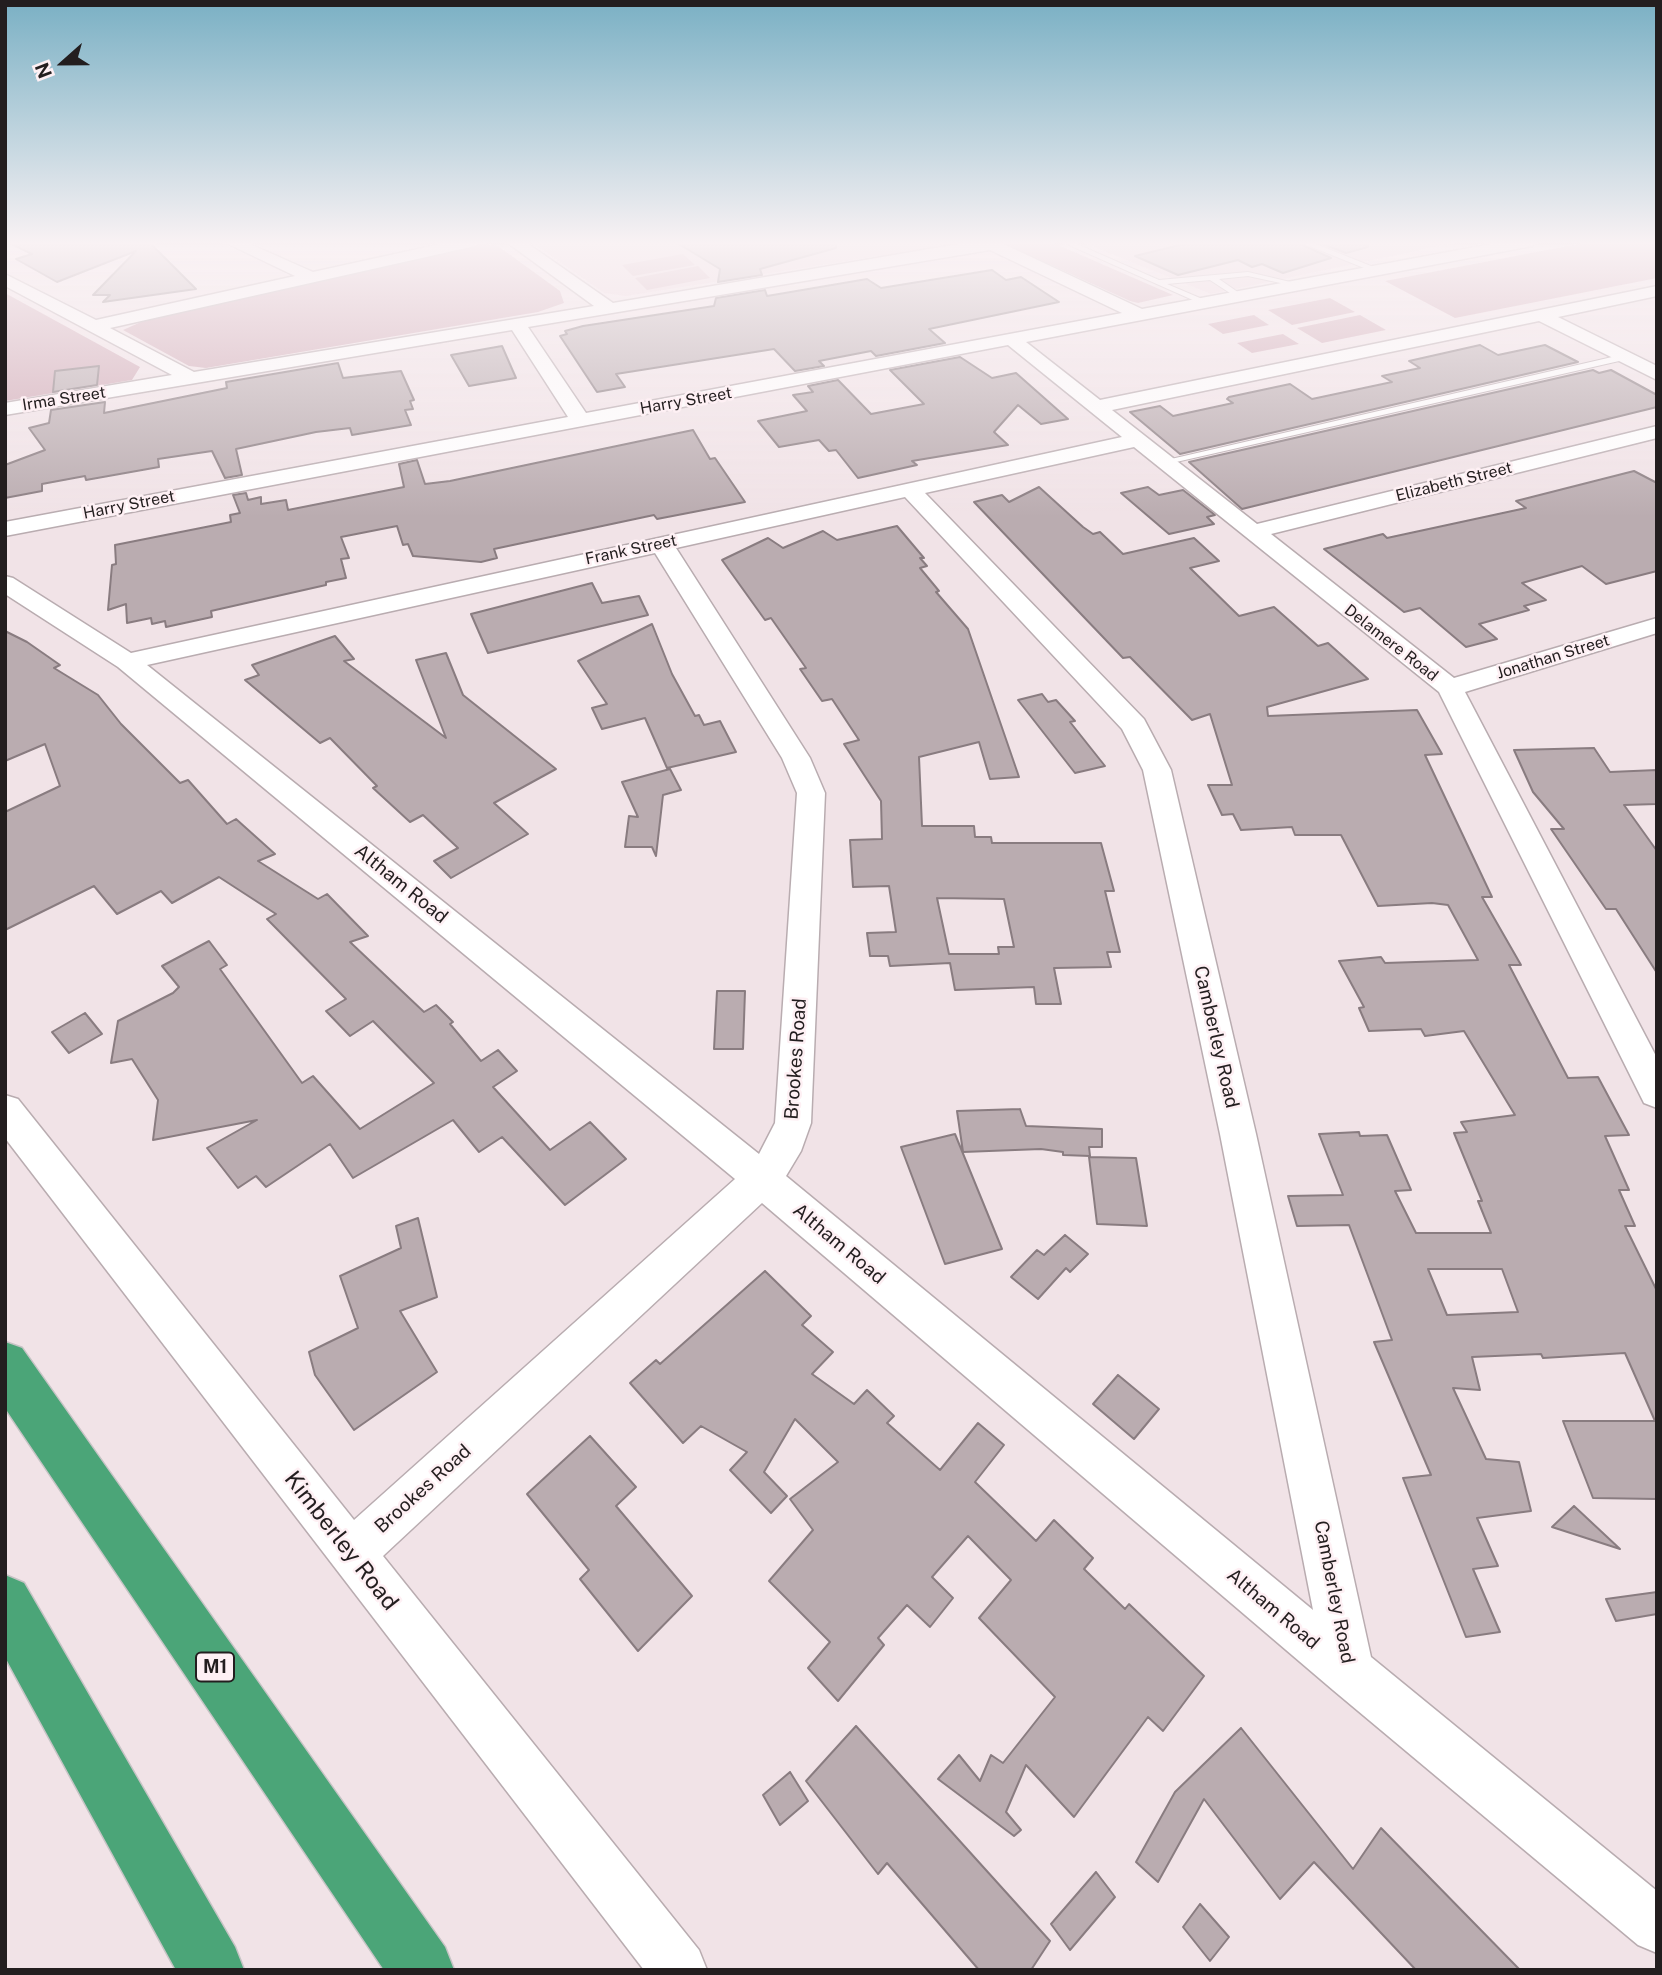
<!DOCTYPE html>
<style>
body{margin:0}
#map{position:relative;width:1662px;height:1975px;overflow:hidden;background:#f1e3e7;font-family:"Public Sans",sans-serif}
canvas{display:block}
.frame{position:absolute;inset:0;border:7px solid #231e1f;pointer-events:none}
.north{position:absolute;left:28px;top:28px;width:70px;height:70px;-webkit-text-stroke:5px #fef0f4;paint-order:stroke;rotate:249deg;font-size:19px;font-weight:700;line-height:28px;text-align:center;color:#231e1f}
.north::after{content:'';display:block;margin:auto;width:24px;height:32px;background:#231e1f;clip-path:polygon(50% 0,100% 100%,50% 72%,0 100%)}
</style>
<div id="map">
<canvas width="1662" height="1975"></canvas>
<div class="frame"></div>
<div class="north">N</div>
</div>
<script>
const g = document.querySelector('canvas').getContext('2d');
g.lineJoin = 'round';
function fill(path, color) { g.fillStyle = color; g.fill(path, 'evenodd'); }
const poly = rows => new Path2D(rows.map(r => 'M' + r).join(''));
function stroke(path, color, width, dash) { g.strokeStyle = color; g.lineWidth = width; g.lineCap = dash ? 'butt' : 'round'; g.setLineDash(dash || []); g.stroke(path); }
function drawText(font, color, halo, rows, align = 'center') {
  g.font = font + ' "Public Sans",sans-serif'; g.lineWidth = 5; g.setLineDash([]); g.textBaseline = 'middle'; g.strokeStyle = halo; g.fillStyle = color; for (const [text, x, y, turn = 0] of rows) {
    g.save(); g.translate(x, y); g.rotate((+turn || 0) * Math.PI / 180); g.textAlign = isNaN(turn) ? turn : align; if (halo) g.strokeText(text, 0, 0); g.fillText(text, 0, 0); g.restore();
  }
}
fill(poly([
 [530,241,951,241,948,245,626,296,604,293],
 [1079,241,1464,241,1211,294]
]), '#ecd5dc');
fill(poly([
 [998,241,1049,241,1173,295,1138,303,1130,301],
 [1594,241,1657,241,1657,278,1455,318,1385,281],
 [482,243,498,246,560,291,564,303,538,312,206,368,189,366,123,330,150,318],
 [683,254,695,265,633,276,622,265],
 [698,266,710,278,647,290,635,278],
 [5,293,140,367,132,380,5,401],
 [1330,298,1355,312,1292,325,1268,310],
 [1254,315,1269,325,1223,334,1208,324],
 [1360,315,1386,330,1322,343,1297,328],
 [1283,334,1299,344,1252,353,1237,343]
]), '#cfa9b5');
const building = poly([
 [5,241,158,241,152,245,196,289,103,302,110,295,93,295,136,251,57,282,16,259,32,254,5,241],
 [674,241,836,241,836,248,760,269,762,275,718,282,720,269,674,241],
 [1196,241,1294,241,1331,258,1283,273,1262,264,1252,267,1238,260,1178,275,1135,256,1196,241],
 [1315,241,1367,241,1368,247,1346,253,1315,241],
 [992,270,1006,280,1021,277,1059,302,929,329,945,343,876,356,871,351,819,361,824,366,795,371,774,349,616,374,625,387,597,392,560,336,567,334,565,331,583,326,714,306,716,298,765,290,767,296,867,279,881,288,992,270],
 [1480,345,1498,355,1545,345,1578,362,1180,454,1130,412,1160,406,1173,416,1233,403,1227,399,1229,397,1290,384,1312,399,1392,382,1382,376,1420,368,1409,361,1480,345],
 [502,346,516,378,469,386,451,355,502,346],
 [960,357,992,378,1016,373,1068,419,1041,424,1018,405,994,432,1008,445,912,461,917,465,858,478,836,450,829,451,819,440,779,447,758,421,807,411,793,395,813,392,808,386,838,380,871,414,924,404,890,370,960,357],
 [338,363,343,378,401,371,414,400,410,401,413,409,405,410,411,425,352,435,350,428,316,432,236,449,242,475,225,478,212,451,158,459,159,467,86,480,85,476,42,484,42,491,5,498,5,465,45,450,29,428,49,423,51,410,105,402,104,413,227,388,226,382,338,363],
 [99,366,97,385,53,392,55,371,99,366],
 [1593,370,1599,373,1611,370,1657,395,1657,407,1242,509,1189,462,1593,370],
 [693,430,710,459,715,458,745,502,657,519,654,515,494,549,497,558,481,562,413,556,408,544,403,545,397,526,341,537,349,558,341,559,346,578,326,582,326,585,211,611,212,617,166,627,165,621,152,624,151,618,127,623,126,604,108,610,112,565,116,564,115,545,231,522,230,515,240,513,233,495,246,493,248,500,261,497,261,504,286,500,288,510,404,487,399,464,417,460,425,484,450,481,693,430],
 [1634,471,1657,483,1657,571,1606,584,1582,566,1522,583,1546,600,1524,606,1529,610,1479,624,1497,639,1466,647,1420,608,1404,612,1324,549,1383,534,1387,538,1526,508,1516,501,1634,471],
 [1039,487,1083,527,1093,534,1100,532,1123,554,1194,538,1219,561,1190,568,1239,616,1274,607,1318,646,1328,643,1368,679,1267,707,1268,716,1417,710,1442,754,1425,755,1492,897,1482,897,1521,965,1509,965,1568,1078,1598,1077,1629,1135,1605,1136,1629,1190,1619,1190,1635,1226,1625,1226,1657,1291,1657,1499,1593,1498,1563,1421,1655,1421,1625,1353,1543,1358,1541,1354,1472,1357,1480,1390,1453,1388,1486,1459,1519,1462,1531,1511,1477,1518,1498,1566,1473,1569,1500,1632,1466,1637,1403,1478,1431,1475,1374,1342,1392,1340,1349,1225,1297,1226,1288,1196,1343,1195,1319,1134,1359,1132,1360,1136,1387,1135,1411,1190,1395,1191,1416,1233,1491,1233,1478,1201,1482,1201,1454,1133,1467,1132,1461,1122,1515,1115,1464,1031,1425,1036,1421,1029,1369,1031,1359,1008,1364,1007,1339,961,1381,957,1385,963,1478,960,1448,905,1432,903,1378,906,1341,835,1295,835,1292,827,1241,830,1233,814,1222,815,1208,785,1232,785,1210,714,1192,720,1130,657,1123,658,974,502,1002,495,1009,502,1039,487],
 [1428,1269,1502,1269,1518,1312,1447,1315,1428,1269],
 [1148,487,1159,495,1183,490,1215,515,1207,517,1214,524,1169,534,1121,493,1148,487],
 [897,526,924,558,920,558,927,566,920,568,939,591,936,592,968,629,1019,777,990,779,979,742,919,757,922,826,974,826,975,837,991,837,992,843,1101,843,1114,891,1105,891,1120,952,1107,952,1111,967,1054,968,1061,1004,1036,1004,1034,987,955,990,950,963,890,966,888,956,870,956,867,933,896,932,889,886,853,887,850,840,882,839,881,801,844,744,859,740,832,699,822,701,800,669,806,668,771,618,765,620,722,560,768,538,783,548,823,531,837,540,897,526],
 [937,898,1004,899,1014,947,998,947,999,954,949,954,937,898],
 [592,583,602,603,639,596,648,615,488,653,471,614,592,583],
 [652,624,672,674,695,716,699,715,704,725,720,721,736,752,667,768,645,718,602,729,592,708,607,704,578,661,652,624],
 [5,631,27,642,60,665,54,668,98,695,121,724,180,783,188,780,227,824,236,819,275,854,258,861,318,899,327,894,368,936,350,942,424,1012,436,1005,453,1022,450,1024,481,1061,498,1050,517,1071,493,1087,550,1150,590,1122,626,1159,565,1205,502,1137,479,1152,453,1120,353,1178,330,1144,266,1187,256,1176,238,1188,207,1148,257,1120,153,1140,158,1100,132,1059,111,1063,118,1021,173,993,179,987,162,966,209,941,227,965,220,969,302,1083,313,1076,360,1129,434,1083,373,1021,350,1036,326,1011,346,999,267,919,276,914,219,877,172,903,161,891,117,914,94,886,5,930,5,812,60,786,45,744,5,761,5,631],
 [335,636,354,659,344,661,446,738,416,660,446,653,463,695,556,769,494,803,528,834,451,878,434,861,458,848,423,815,410,822,373,788,377,786,330,738,320,743,245,680,259,675,252,665,335,636],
 [1042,694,1048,702,1056,700,1075,721,1070,722,1105,766,1075,773,1018,700,1042,694],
 [1594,748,1610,772,1657,770,1657,804,1624,805,1657,851,1657,973,1616,909,1606,909,1551,829,1564,829,1533,792,1514,750,1594,748],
 [670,769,681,790,663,795,656,856,652,847,625,847,629,816,638,817,622,782,670,769],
 [717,991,745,991,743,1049,714,1049,717,991],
 [85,1013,102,1034,69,1053,52,1032,85,1013],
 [1020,1109,1026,1126,1102,1129,1102,1147,1089,1147,1090,1156,1063,1155,1063,1152,1041,1149,963,1152,957,1111,1020,1109],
 [955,1134,1002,1249,945,1264,901,1147,955,1134],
 [1089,1157,1136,1158,1147,1226,1097,1224,1089,1157],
 [418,1218,437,1297,400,1311,437,1372,354,1430,315,1375,309,1352,358,1328,340,1276,401,1248,396,1226,418,1218],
 [1065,1235,1088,1254,1070,1272,1066,1268,1038,1299,1011,1277,1037,1250,1044,1255,1065,1235],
 [765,1271,811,1316,802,1325,833,1352,812,1374,854,1404,867,1390,894,1416,887,1423,940,1470,978,1423,1004,1445,975,1482,1036,1541,1054,1520,1093,1558,1084,1569,1125,1609,1129,1604,1204,1676,1163,1731,1148,1717,1074,1817,1026,1765,1006,1812,1021,1830,1014,1836,938,1779,959,1755,980,1781,991,1755,1003,1763,1055,1697,979,1618,1011,1580,968,1536,932,1577,953,1598,930,1627,907,1605,878,1638,884,1645,838,1701,808,1668,830,1642,769,1581,813,1530,790,1499,838,1462,795,1419,764,1472,787,1496,771,1513,730,1470,747,1452,701,1426,683,1443,630,1383,656,1360,660,1364,765,1271],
 [1118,1375,1159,1409,1134,1439,1093,1404,1118,1375],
 [590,1436,636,1487,616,1506,692,1596,638,1651,580,1579,589,1570,527,1494,590,1436],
 [1574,1506,1620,1549,1552,1527,1574,1506],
 [1657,1592,1657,1614,1616,1621,1606,1599,1657,1592],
 [856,1726,1050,1941,1031,1970,979,1970,887,1863,878,1874,806,1781,856,1726],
 [1241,1728,1353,1869,1381,1828,1520,1970,1416,1970,1314,1862,1280,1899,1204,1799,1158,1882,1136,1862,1175,1792,1241,1728],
 [790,1772,808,1801,780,1825,763,1795,790,1772],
 [1096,1872,1115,1897,1070,1950,1051,1924,1096,1872],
 [1200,1904,1229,1937,1210,1961,1183,1927,1200,1904]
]);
fill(building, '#baacb0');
stroke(building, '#897c80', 2);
const service = poly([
 [1060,241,1070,241,1159,280,1248,272,1303,285,1299,287,1248,276,1219,279,1242,295,1242,299,1239,299,1210,280,1167,284,1207,301,1207,305,1204,305,1060,241],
 [1297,241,1308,241,1381,270,1374,272,1297,241],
 [1625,354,1628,355,1628,359,1163,465,1158,462,1625,354]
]);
const minor = poly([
 [222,241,243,241,313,272,454,241,483,241,475,246,110,328,194,372,594,306,505,241,524,241,613,303,976,241,997,241,1142,309,1507,241,1540,241,1532,246,1026,342,1100,400,1657,286,1657,296,1558,317,1657,366,1657,380,1539,321,1112,410,1257,524,1657,426,1657,438,1271,534,1454,678,1657,618,1657,633,1465,692,1657,1058,1657,1108,1644,1103,1439,692,1134,447,925,493,1144,719,1171,770,1256,1134,1371,1657,1657,1891,1657,1953,1638,1945,1333,1690,762,1203,383,1556,699,1950,707,1970,644,1970,5,1138,5,1095,18,1099,354,1520,735,1179,118,667,5,594,5,576,13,578,131,653,1122,437,1008,345,5,536,5,522,568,417,512,330,5,415,5,403,172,375,5,286,5,274,96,320,295,276,222,241],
 [990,250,1122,313,586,413,528,327,990,250],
 [905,497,1122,729,1143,770,1220,1134,1313,1610,786,1176,801,1151,811,1123,825,793,810,758,676,548,905,497],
 [655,553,782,758,797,793,775,1123,759,1154,147,665,655,553]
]);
const motorway = poly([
 [5,1342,22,1348,445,1947,454,1970,384,1970,5,1408,5,1342],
 [5,1575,24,1583,235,1947,244,1970,176,1970,5,1657,5,1575]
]);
stroke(service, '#b9acb0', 2);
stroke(minor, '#b9acb0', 3);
stroke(motorway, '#c6c4c5', 3);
fill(service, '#fff');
fill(minor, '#fff');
fill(motorway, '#4ba578');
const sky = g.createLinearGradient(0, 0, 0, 517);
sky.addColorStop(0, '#7ab0c4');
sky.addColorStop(0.47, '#f9f2f4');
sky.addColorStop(1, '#f9f2f400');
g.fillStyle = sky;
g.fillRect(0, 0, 1662, 517);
drawText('16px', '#231e1f', '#fef0f4', [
 ["Irma Street",64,399,-9],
 ["Harry Street",686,401,-10],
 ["Elizabeth Street",1454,482,-14],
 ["Harry Street",129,505,-11],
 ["Frank Street",631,550,-12],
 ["Delamere Road",1391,643,38],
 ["Jonathan Street",1553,657,-17]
]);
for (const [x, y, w] of [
 [215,1667,38]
]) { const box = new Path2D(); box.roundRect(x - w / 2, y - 14.5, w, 29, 5); g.fillStyle = '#fef0f4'; g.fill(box); stroke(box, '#231e1f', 2); }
drawText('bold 18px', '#231e1f', null, [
 ["M1",215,1667]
]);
drawText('19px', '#231e1f', '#fef0f4', [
 ["Altham Road",401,884,39],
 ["Camberley Road",1216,1037,77],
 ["Brookes Road",796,1059,-86],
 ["Altham Road",839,1244,40],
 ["Brookes Road",423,1489,-42],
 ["Camberley Road",1334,1592,79],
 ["Altham Road",1273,1609,40]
]);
drawText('23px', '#231e1f', '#fef0f4', [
 ["Kimberley Road",341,1541,52]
]);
</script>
